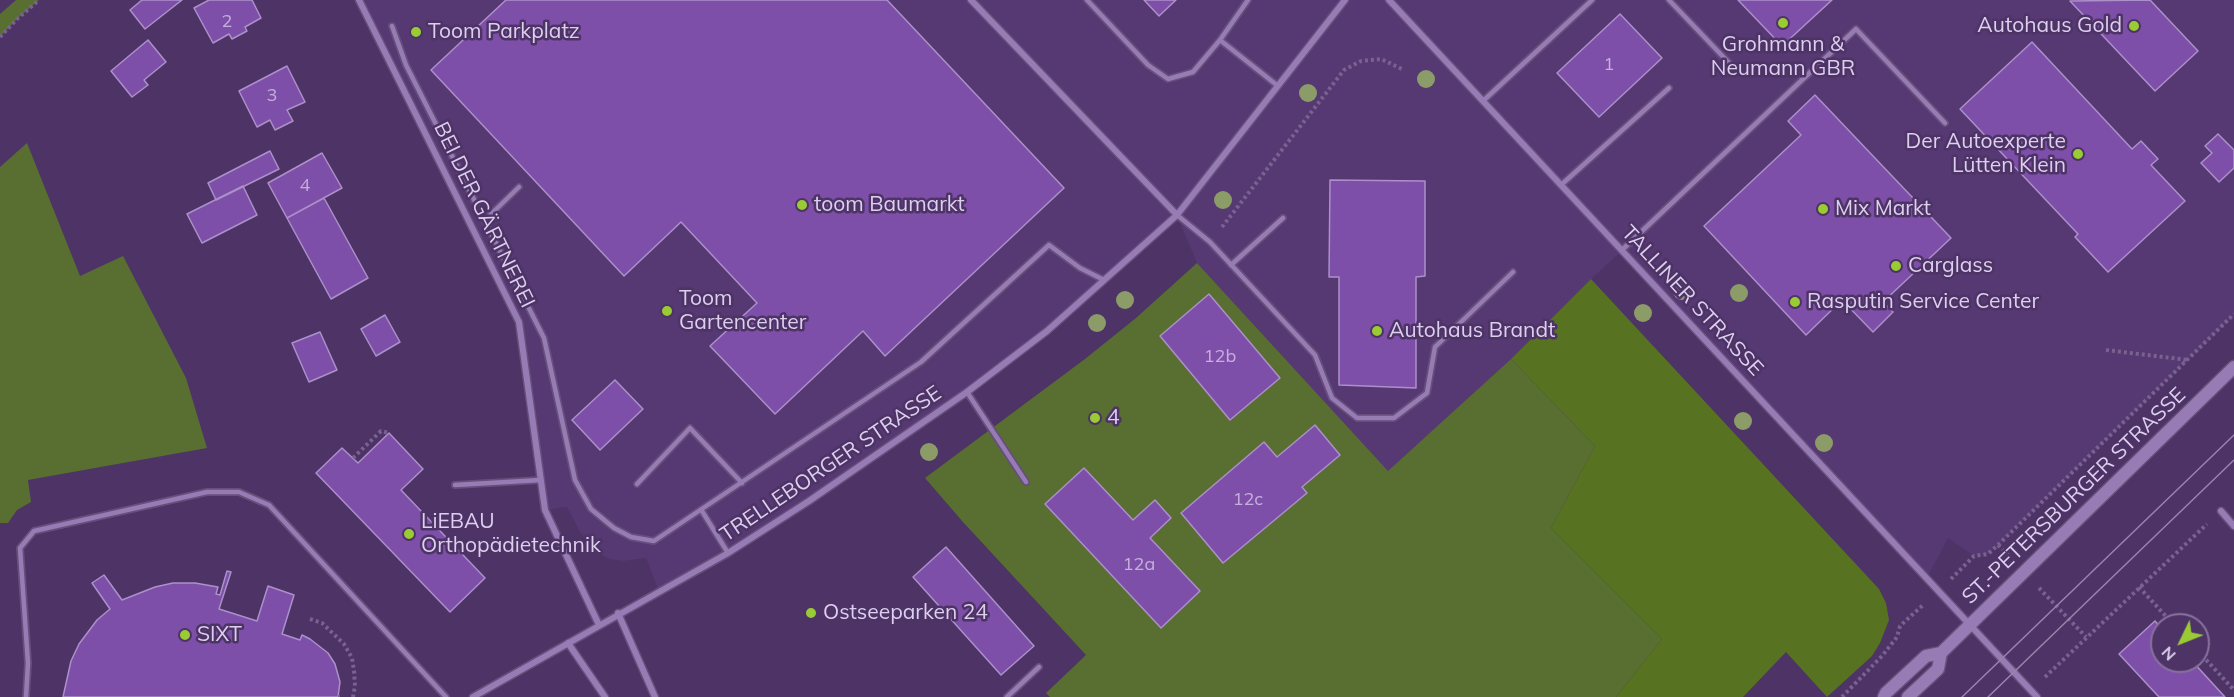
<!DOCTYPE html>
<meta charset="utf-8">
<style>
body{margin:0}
#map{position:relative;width:2234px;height:697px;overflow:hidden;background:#4d3366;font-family:Mulish,sans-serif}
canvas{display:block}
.north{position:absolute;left:2150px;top:613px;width:60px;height:60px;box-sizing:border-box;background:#4d3366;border:2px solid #87719c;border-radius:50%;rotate:227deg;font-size:16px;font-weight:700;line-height:24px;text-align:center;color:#ddcfee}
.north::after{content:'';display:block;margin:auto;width:21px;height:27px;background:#9acb34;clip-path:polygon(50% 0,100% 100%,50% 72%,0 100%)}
</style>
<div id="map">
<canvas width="2234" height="697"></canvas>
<div class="north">N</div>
</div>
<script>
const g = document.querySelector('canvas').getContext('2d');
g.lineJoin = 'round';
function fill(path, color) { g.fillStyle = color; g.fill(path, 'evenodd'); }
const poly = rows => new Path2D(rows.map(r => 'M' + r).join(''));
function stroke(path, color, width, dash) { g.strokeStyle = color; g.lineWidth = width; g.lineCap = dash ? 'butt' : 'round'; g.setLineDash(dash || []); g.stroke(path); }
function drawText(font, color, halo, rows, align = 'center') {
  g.font = font + ' Mulish,sans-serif'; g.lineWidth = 5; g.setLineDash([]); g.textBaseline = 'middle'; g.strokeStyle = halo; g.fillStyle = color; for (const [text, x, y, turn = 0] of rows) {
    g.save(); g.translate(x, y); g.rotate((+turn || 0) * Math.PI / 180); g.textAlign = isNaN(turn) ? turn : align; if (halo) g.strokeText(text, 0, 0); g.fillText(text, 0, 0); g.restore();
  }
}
fill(poly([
 [359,0,2234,0,2234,316,1998,545,1988,554,1974,556,1948,538,1927,578,1622,251,1591,279,1511,359,1388,472,1197,263,1177,216,1047,331,967,392,809,501,659,592,646,558,623,561,609,559,595,551,580,532,567,507,545,510,519,322]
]), '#563872');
fill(poly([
 [16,0,39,0,17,19,0,37,0,14],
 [27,143,80,276,123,256,186,378,207,448,28,480,31,502,17,510,8,523,0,523,0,167],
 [1197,263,1388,471,1511,359,1595,446,1551,528,1662,639,1616,697,1050,697,1046,693,1086,655,963,522,925,478,1085,359,1136,318]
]), '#586f31');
fill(poly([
 [1591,279,1879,589,1886,603,1889,620,1880,643,1872,656,1827,697,1786,652,1743,697,1616,697,1662,639,1551,528,1595,446,1511,359]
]), '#577321');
const building = poly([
 [142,0,182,0,145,29,130,10,142,0],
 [209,0,252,0,261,18,245,27,247,31,232,39,229,34,213,43,194,8,209,0],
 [506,0,887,0,1064,188,885,356,863,331,775,414,710,346,757,303,681,222,624,276,431,70,506,0],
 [1144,0,1176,0,1159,16,1144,0],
 [1738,0,1832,0,1782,46,1738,0],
 [2150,0,2198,51,2155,91,2070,1,2150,0],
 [1620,14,1662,58,1599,117,1557,73,1620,14],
 [148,40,166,62,144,80,148,85,132,97,111,71,148,40],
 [2032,42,2132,149,2141,141,2158,159,2151,165,2185,201,2108,272,2075,237,2078,234,1960,109,2032,42],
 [287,66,305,102,287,110,293,121,275,130,270,120,257,127,239,91,287,66],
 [1815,95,1951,238,1883,302,1893,312,1873,332,1842,300,1806,335,1704,226,1801,135,1788,121,1815,95],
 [2218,134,2234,150,2234,168,2219,182,2201,163,2212,153,2205,146,2218,134],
 [270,151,279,169,216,200,208,183,270,151],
 [322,153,342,188,287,218,268,183,322,153],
 [1330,180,1425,181,1425,276,1416,277,1416,388,1339,385,1339,277,1329,277,1330,180],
 [243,186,257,215,202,243,187,214,243,186],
 [324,198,368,278,331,299,287,218,324,198],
 [1209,294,1280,378,1230,420,1160,336,1209,294],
 [385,315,400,342,376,356,361,329,385,315],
 [320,332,337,370,309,382,292,343,320,332],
 [615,380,643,409,600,450,572,420,615,380],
 [1315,425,1340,455,1302,487,1307,493,1223,563,1181,513,1264,442,1277,457,1315,425],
 [389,433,423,469,401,490,485,578,450,612,316,473,342,448,358,463,389,433],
 [1084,468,1133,520,1155,500,1171,518,1150,538,1200,591,1161,628,1045,504,1084,468],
 [946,547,1034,646,1001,675,913,577,946,547],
 [227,571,231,572,219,609,257,621,268,586,294,595,282,634,300,640,302,635,310,639,328,653,335,664,340,682,338,697,63,697,71,661,79,644,97,620,110,609,92,583,104,575,122,600,155,587,173,583,195,583,218,587,216,594,220,595,227,571],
 [2155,621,2162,629,2162,661,2192,661,2225,697,2159,697,2119,654,2155,621]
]);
fill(building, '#7e4fa8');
stroke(building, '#ac90ca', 1.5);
const service = poly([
 [1087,0,1148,65,1168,79,1193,72,1220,40,1248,0],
 [1669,0,1732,66],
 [392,26,406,65,544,338,575,480,591,509,614,528,631,537,654,541,921,362,1049,245,1080,268,1104,280],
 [1220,40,1278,86],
 [1483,101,1592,0],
 [1561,185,1669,88],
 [1177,215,1210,242,1315,355,1332,398,1357,418,1394,418,1427,393,1435,347,1513,272],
 [485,220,519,187],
 [1622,250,1856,29,1945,123],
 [1231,265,1283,218],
 [967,392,1026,482],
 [637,484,690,428,742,483],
 [455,485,541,480],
 [702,511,728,553],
 [26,697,28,663,20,548,34,531,207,492,239,492,269,505,446,697],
 [1007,697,1039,667]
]);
const minor = poly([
 [359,0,519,322,545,510,599,625],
 [971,0,1177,215],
 [1389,0,2037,697],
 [2221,511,2234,526],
 [618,613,655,697],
 [568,643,605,697],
 [473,697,728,553,809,501,967,392,1047,331,1177,215,1345,0]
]);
const secondary = poly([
 [1884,697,1886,693,1926,656,1941,653],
 [1908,697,1938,669,1941,653,2234,367]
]);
stroke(service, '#664f7a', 8);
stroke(minor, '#664f7a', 9);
stroke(secondary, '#664f7a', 15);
stroke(poly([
 [0,37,17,19,39,0],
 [1222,227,1344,70,1361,61,1381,59,1404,70],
 [2106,350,2188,360],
 [353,458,381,431,389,433],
 [1998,545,2009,556],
 [1951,579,1974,556,1988,554,1998,545,2234,314],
 [2139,587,2174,625],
 [2039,588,2086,637],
 [310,619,322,623,344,644,352,658,354,671,355,686,353,697],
 [2198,651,2234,690],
 [2045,677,2207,524],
 [338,697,340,697],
 [1842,697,1882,656,1897,637,1900,626,1924,604]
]), '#78628f', 4, [3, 3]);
stroke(service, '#977bb4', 4.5);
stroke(minor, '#977bb4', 6);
stroke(secondary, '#977bb4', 12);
stroke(poly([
 [1962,697,2234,435],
 [1988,697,2234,460]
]), '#9884ad', 1.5);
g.fillStyle = '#8c9c68';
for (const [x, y] of [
 [1426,79],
 [1308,93],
 [1223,200],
 [1682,291],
 [1739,293],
 [1125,300],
 [1643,313],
 [1097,323],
 [1743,421],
 [1824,443],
 [929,452]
]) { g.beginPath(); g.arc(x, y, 9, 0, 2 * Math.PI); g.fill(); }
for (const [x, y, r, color] of [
 [1783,23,6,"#9acb34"],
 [2134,26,6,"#9acb34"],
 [416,32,6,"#9acb34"],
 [2078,154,6,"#9acb34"],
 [802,205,6,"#9acb34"],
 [1823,209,6,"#9acb34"],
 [1896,266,6,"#9acb34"],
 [1795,302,6,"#9acb34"],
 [667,311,6,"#9acb34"],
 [1377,331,6,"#9acb34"],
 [1095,418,6,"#9acb34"],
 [409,534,6,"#9acb34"],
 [811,613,6,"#9acb34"],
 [185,635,6,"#9acb34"]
]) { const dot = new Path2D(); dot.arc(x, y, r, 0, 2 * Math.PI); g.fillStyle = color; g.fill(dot); stroke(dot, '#4d3366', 2); }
drawText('18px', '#c5afdc', null, [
 ["2",227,22],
 ["1",1609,65],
 ["3",272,96],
 ["4",305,186],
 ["12b",1220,357],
 ["12c",1248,500],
 ["12a",1139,565]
]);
drawText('21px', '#ddcfee', '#4d3366', [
 ["Autohaus Gold",2122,26,"right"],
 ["Toom Parkplatz",428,32],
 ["Grohmann &",1783,45,"center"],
 ["Neumann GBR",1783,69,"center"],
 ["Der Autoexperte",2066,142,"right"],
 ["Lütten Klein",2066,166,"right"],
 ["toom Baumarkt",814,205],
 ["Mix Markt",1835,209],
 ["Carglass",1908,266],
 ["Toom",679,299],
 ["Gartencenter",679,323],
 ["Rasputin Service Center",1807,302],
 ["Autohaus Brandt",1389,331],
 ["4",1107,418],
 ["LiEBAU",421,522],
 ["Orthopädietechnik",421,546],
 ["Ostseeparken 24",823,613],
 ["SIXT",197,635]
], 'left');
drawText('21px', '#ddcfee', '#4d3366', [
 ["BEI DER GÄRTNEREI",484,215,64],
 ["TALLINER STRASSE",1692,301,47],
 ["TRELLEBORGER STRASSE",831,464,-34],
 ["ST.-PETERSBURGER STRASSE",2074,496,-44]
]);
</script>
